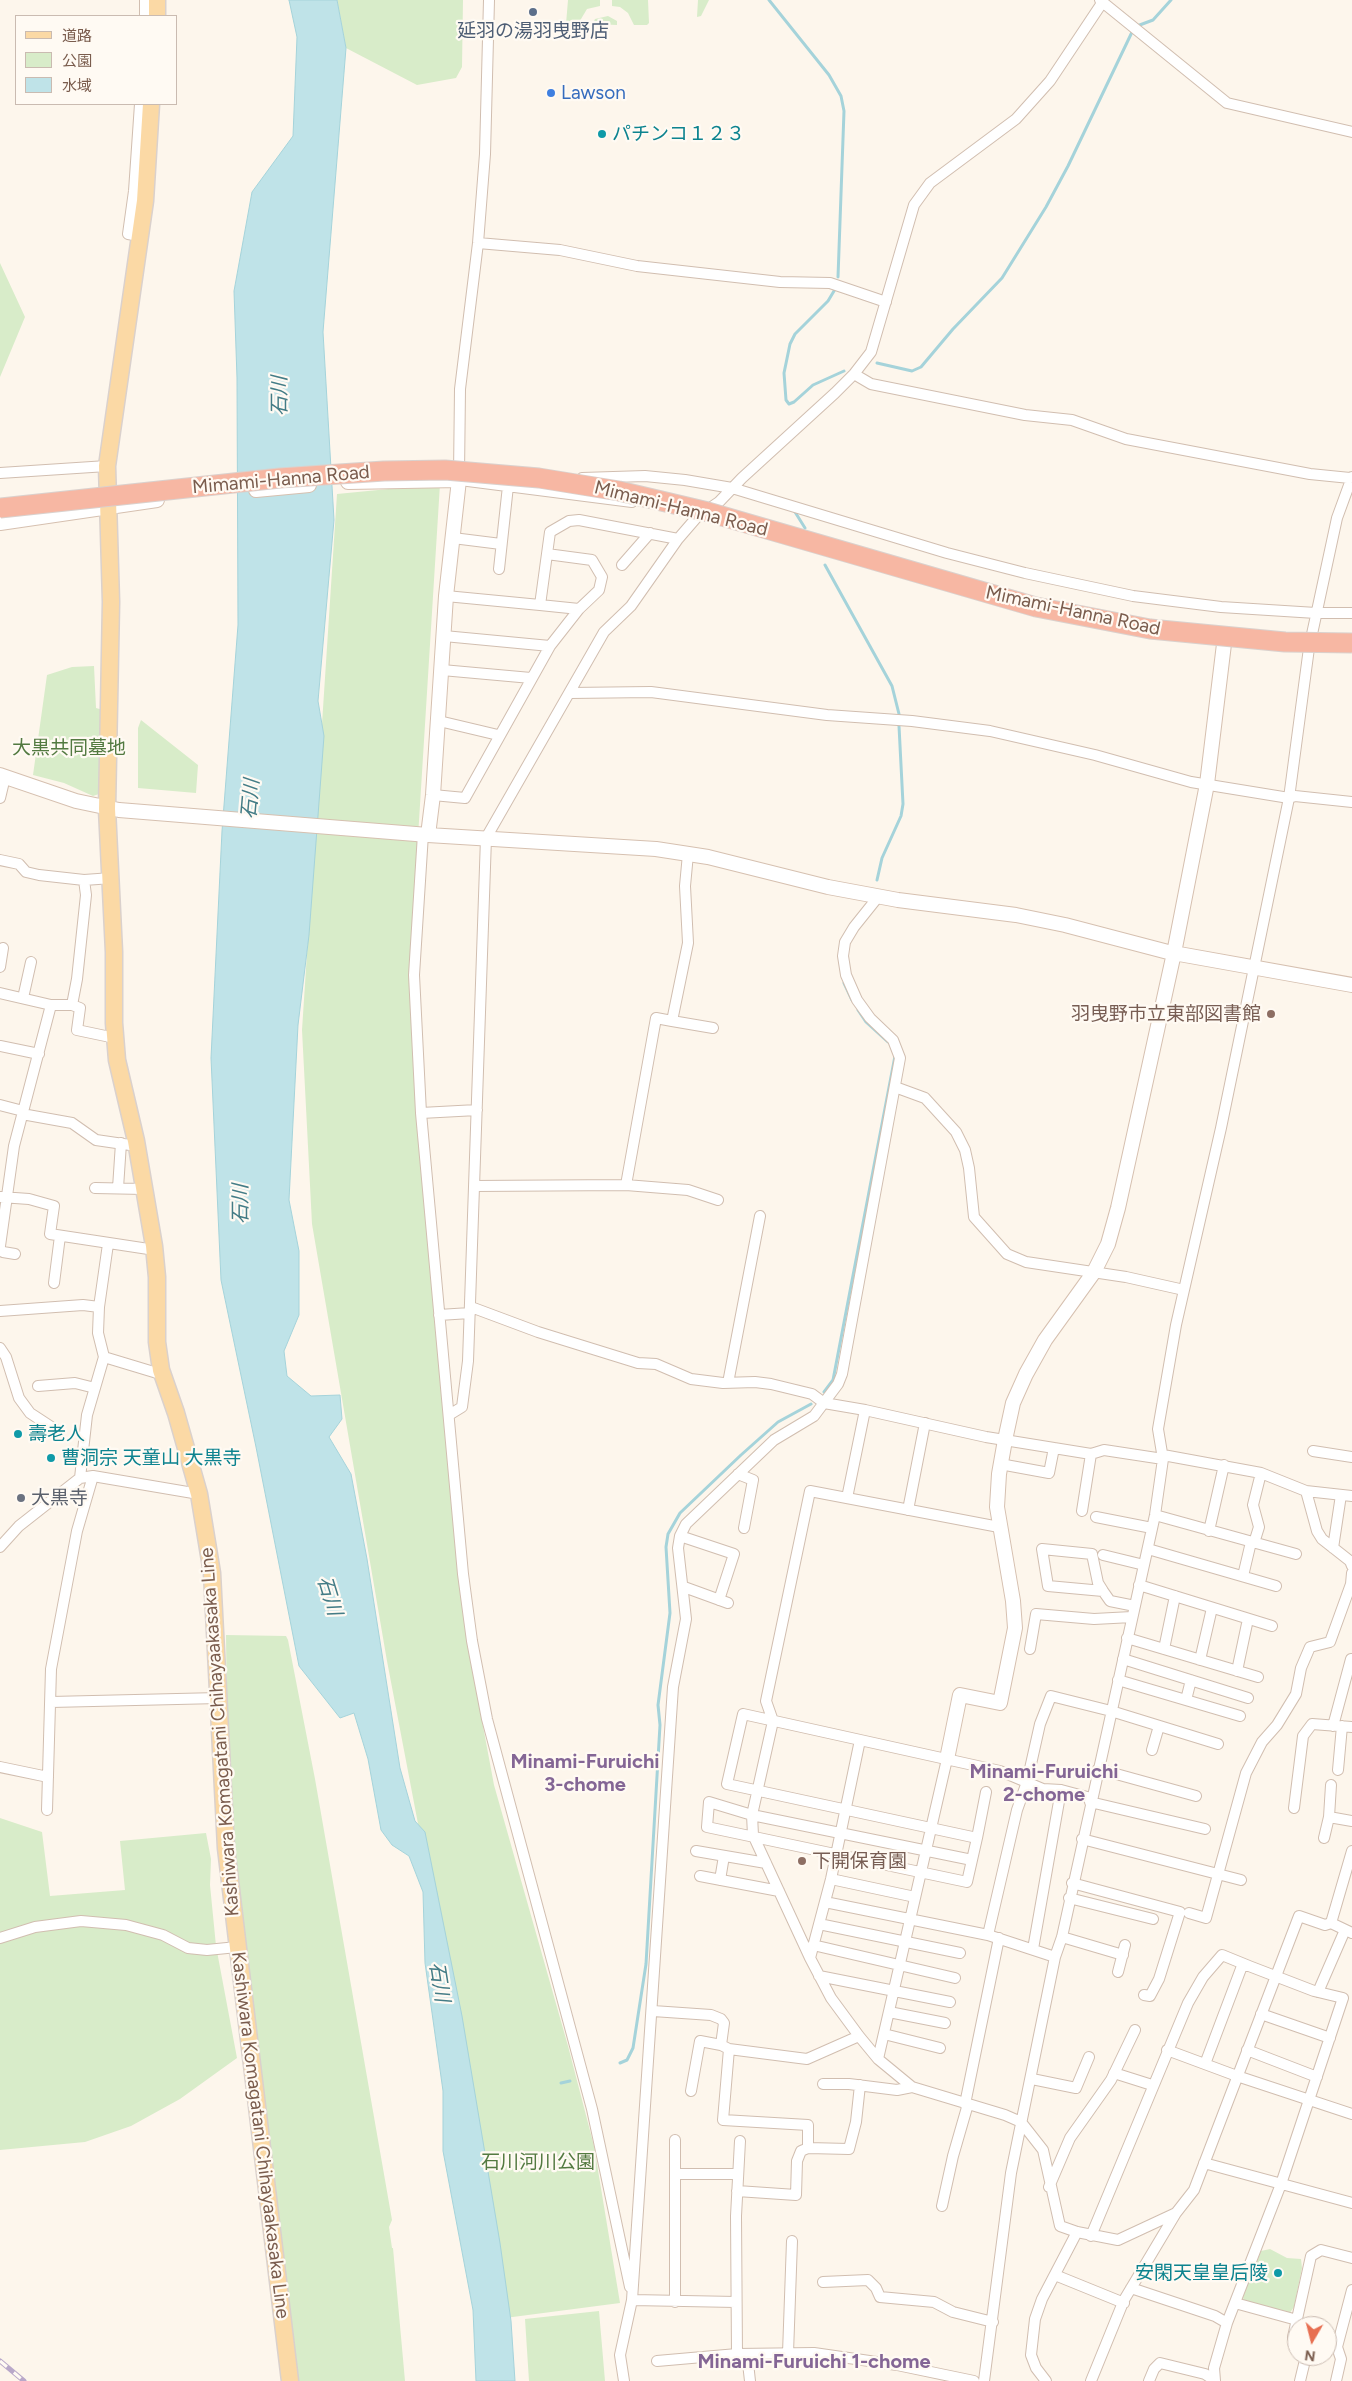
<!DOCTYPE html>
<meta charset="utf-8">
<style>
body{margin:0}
#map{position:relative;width:1352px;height:2381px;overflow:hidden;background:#fdf6ec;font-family:Figtree,"Noto Sans JP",sans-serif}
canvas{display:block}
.legend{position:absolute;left:15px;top:15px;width:162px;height:90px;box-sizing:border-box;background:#fffaf3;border:1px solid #cabbb1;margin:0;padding:6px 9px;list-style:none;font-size:15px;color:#7a5c4d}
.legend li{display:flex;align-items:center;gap:10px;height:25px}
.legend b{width:25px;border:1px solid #cabbb1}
.north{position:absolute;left:1287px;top:2316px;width:50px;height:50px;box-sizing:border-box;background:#fffaf3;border:1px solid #cabbb1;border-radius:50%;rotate:188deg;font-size:14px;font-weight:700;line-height:20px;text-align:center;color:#7a5c4d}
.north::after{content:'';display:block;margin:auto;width:18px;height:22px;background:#e76f51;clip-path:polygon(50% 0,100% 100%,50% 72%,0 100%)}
</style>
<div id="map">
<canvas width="1352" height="2381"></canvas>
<ul class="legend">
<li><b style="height:6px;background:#fbd9a5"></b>道路</li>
<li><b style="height:14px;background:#d8ecc9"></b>公園</li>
<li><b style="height:14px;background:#bfe3e8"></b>水域</li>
</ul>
<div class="north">N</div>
</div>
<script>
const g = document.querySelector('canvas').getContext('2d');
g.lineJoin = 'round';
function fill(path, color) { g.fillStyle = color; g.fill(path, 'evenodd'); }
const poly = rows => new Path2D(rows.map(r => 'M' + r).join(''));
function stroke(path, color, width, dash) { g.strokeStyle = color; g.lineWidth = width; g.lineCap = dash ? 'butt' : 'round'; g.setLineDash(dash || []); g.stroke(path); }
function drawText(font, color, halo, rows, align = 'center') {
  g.font = font + ' Figtree,"Noto Sans JP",sans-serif'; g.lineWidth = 4.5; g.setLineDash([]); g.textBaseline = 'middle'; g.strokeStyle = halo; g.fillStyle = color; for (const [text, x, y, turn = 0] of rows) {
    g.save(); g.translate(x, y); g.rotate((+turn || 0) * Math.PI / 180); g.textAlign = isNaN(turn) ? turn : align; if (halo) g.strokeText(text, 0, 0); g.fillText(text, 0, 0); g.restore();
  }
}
fill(poly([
 [337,0,463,0,462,67,456,78,417,85,346,48],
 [568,0,600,0,600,6,587,9,578,24,566,24],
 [612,0,648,0,649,23,647,25,634,25,628,13,620,7,612,6],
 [698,0,709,0,701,16,697,17],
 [608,16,617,21,617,25,593,24,595,19],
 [0,263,25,317,0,377],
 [440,484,410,965,419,1143,465,1630,494,1785,568,2046,594,2146,620,2303,505,2318,451,1997,387,1661,312,1224,302,1030,337,494],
 [94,666,96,708,103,710,99,794,93,796,64,783,33,775,47,675,72,667],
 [141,720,198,765,196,793,138,788,138,728],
 [226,1635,286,1636,288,1640,315,1779,392,2220,389,2227,392,2248,393,2248,405,2381,294,2381,228,1814],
 [0,1818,42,1832,50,1896,125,1890,120,1841,206,1833,211,1859,210,1885,216,1946,237,2058,180,2099,131,2126,85,2142,0,2150],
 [1270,2249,1287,2258,1301,2259,1302,2268,1294,2307,1289,2314,1244,2303,1243,2297,1261,2251],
 [599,2311,605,2381,529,2381,525,2319]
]), '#d8ecc9');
const water = poly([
 [289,0,337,0,346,48,323,332,334,520,318,701,324,736,309,935,298,1025,289,1200,299,1251,299,1315,284,1351,287,1376,311,1396,340,1395,342,1419,329,1437,351,1474,367,1559,400,1768,415,1821,425,1832,462,2016,500,2243,511,2321,515,2381,476,2381,473,2310,443,2151,443,2091,425,1963,423,1892,409,1856,392,1845,381,1830,368,1759,354,1713,340,1718,299,1666,256,1447,221,1280,211,1058,222,831,238,625,237,378,234,291,252,192,293,136,297,37,289,0]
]);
fill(water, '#bfe3e8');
stroke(water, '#a5d3da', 1);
stroke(poly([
 [769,0,829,75,841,96,844,111,838,277],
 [1137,26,1153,20,1171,0],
 [834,291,828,301,795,334,790,344,784,373,786,400,789,404,794,402,813,385,844,371],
 [877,363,912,371,921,367,953,329,1002,278,1046,207,1068,166,1133,30],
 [795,512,805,528],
 [825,565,892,686,899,714],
 [877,880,882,858,901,816,903,804,899,726],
 [844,983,852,1000],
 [858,1010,866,1022,888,1042],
 [824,1392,833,1380,895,1056],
 [620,2063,627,2060,633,2048,646,1964,660,1725,658,1705,670,1613,666,1547,668,1534,680,1513,741,1455,778,1422,811,1404],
 [561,2083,570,2081]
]), '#a5d3da', 3);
const street = poly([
 [1100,0,1227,103,1352,132],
 [145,16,145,0],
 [140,104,134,191,128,234,140,236],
 [478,243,560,250,637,266,780,282,830,283,886,302],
 [854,374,871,384,1025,415,1072,420,1126,439,1310,474,1350,478],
 [0,473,107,466],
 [459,474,460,389,478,243,485,154,489,0],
 [582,478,645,476,685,480,732,488,947,553,1025,573,1133,596,1221,607,1316,613,1352,613],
 [460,480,632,502],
 [453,538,501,544],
 [547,554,592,560,602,577,599,590,579,609],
 [622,565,650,533],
 [499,569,508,486],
 [446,596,540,605],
 [444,636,550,646],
 [442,670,531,678],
 [570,693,651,692,827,715,912,721,990,731,1095,755,1191,782,1289,798,1295,796,1352,802],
 [439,721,498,735],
 [433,795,465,798,550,646,579,609,540,605,550,532,569,521,579,520,678,539],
 [0,798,5,777],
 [423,834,414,975,421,1113,463,1574,472,1641,487,1719,592,2109,630,2287],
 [688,854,685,886,688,943,672,1021,713,1028],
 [0,860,19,864,26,872,39,875,84,880,112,878],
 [0,967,3,948],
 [0,993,51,1005,72,1005,77,979,86,895,84,880],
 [23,998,31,962],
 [72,1005,80,1008,77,1030,115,1038],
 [0,1046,39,1054],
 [895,1087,925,1098,956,1132,965,1150,969,1168,974,1217,1007,1254,1026,1262,1126,1277,1184,1290],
 [0,1105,23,1111],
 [421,1113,477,1110],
 [22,1114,72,1123,96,1140,137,1146],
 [626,1185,656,1018,672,1021],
 [474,1186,626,1185,688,1190,718,1200],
 [95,1188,144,1189],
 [118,1188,121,1143],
 [1,1197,29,1199,54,1206,50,1234,155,1250],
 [108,1244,99,1307,98,1333,104,1357,157,1373,161,1370],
 [0,1246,14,1146,51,1005],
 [0,1249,3,1252,15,1254],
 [54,1283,60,1236],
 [471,1307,538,1332,638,1363,656,1364,691,1379,723,1383,755,1382,771,1384,812,1394,824,1403,865,1410,986,1437,1091,1454,1104,1450,1163,1459],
 [0,1311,83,1305,99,1307],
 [439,1315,470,1313],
 [0,1348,6,1357,19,1398,30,1413,59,1432],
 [728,1383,760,1216],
 [38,1386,75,1383,95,1388],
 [449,1415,462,1407,468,1361,486,838,604,632,631,606,678,539,697,517,719,502,742,478,835,393,854,374,871,352,914,205,930,183,1016,119,1050,81,1102,3],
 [1313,1451,1352,1457],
 [1163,1455,1261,1473,1306,1491,1352,1496],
 [1000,1464,1049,1473,1054,1448],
 [738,1474,753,1480,744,1528],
 [80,1478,87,1415,104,1357],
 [1306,1491,1317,1531,1322,1539,1350,1561,1352,1566],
 [847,1498,865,1410],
 [908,1510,925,1423],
 [1082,1511,1091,1454],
 [1155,1515,1296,1554],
 [1096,1517,1152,1528],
 [999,1527,810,1491,766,1701,773,1721,752,1815,753,1835,810,1958,831,1998,859,2036,878,2059,912,2087,1005,2115,1021,2122,1043,2150,1060,2226,1077,2232,1118,2240,1176,2213],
 [1209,1531,1224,1465],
 [680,1536,734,1554,719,1600],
 [1254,1543,1259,1527,1253,1505,1261,1473],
 [0,1547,19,1526,80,1478,93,1476,199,1494],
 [1333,1548,1341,1495],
 [1148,1549,1276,1586],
 [1103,1555,1144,1565],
 [1243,1576,1251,1542],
 [1139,1585,1272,1626],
 [684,1587,728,1603],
 [1103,1591,1048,1586,1042,1549,1092,1554,1098,1583,1103,1591,1110,1601,1135,1606],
 [1127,1638,1258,1677],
 [1030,1649,1036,1614,1094,1619,1132,1617],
 [1164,1649,1175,1596],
 [1123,1659,1248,1698],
 [1200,1660,1212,1608],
 [1237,1671,1248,1619],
 [1118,1680,1240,1716],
 [1186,1700,1191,1680],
 [51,1702,219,1698],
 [1333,1726,1351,1659],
 [1152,1750,1159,1726],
 [0,1767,48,1777],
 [1098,1769,1196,1796],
 [1338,1770,1342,1726],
 [1090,1802,1205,1829],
 [1294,1808,1303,1736,1312,1724,1352,1727],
 [47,1810,51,1669,77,1531,93,1476],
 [1329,1817,1352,1821],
 [977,1838,727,1784,743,1714,1000,1771,1043,1789,1061,1790,1091,1798],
 [1324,1838,1329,1817,1331,1785],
 [1082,1839,1241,1880],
 [696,1851,766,1863],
 [972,1860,752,1815,709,1802,707,1827,967,1882,977,1838,986,1792],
 [700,1876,779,1891],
 [831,1879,915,1897],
 [720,1880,724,1856],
 [1072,1883,1180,1912,1159,1979,1150,1996,1144,1995],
 [1069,1898,1153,1919],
 [825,1902,988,1935,1055,1957],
 [1189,1913,1206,1918,1246,1773,1262,1742,1277,1725,1296,1694,1301,1668,1310,1647,1330,1642,1351,1584,1352,1573],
 [1331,1923,1352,1933],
 [819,1924,960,1953],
 [988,1935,1017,1810,1027,1782,1040,1724,1051,1696,1111,1711,1218,1744],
 [1062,1937,1123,1955],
 [0,1938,35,1927,81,1921,126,1925,163,1935,188,1948,207,1950,237,1947],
 [813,1945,955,1978],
 [1033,1949,1061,1790],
 [810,1958,831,1879,860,1740],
 [1118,1972,1125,1945],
 [819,1976,950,2002],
 [1318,1992,1345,1930],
 [653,2011,711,2015,721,2019,724,2023,721,2045,729,2049,807,2059,859,2036],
 [889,2012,945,2023],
 [1261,2014,1330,2038],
 [884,2034,940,2048],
 [729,2049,723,2120,808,2125,808,2148],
 [1167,2050,1237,2076,1352,2114],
 [1247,2050,1317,2077],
 [878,2059,947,1759],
 [1205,2064,1242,1966,1249,1966,1314,1991,1343,1998,1281,2184,1227,2323,1214,2368,1215,2381],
 [1114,2073,1152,2085],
 [1032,2079,1076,2088,1089,2057],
 [823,2084,849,2084,897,2090,912,2087],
 [691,2091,700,2041,721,2045],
 [965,2104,999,1938],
 [1204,2163,1352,2203],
 [675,2174,738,2174],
 [1049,2187,1070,2138,1111,2080,1135,2030],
 [737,2191,796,2195,797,2161,801,2151,808,2148,849,2149,856,2122,860,2085],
 [942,2206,953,2156,968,2104],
 [1091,2236,1188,2003,1203,1977,1222,1955,1249,1966],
 [1055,2275,1124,2303],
 [823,2282,868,2280,876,2288,880,2297,934,2302,953,2312,993,2322],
 [1131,2288,1215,2316,1227,2323],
 [632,2300,736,2302],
 [675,2302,675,2140],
 [1235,2303,1297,2320],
 [1297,2339,1293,2337,1311,2256,1321,2250,1352,2258],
 [1327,2345,1337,2347,1352,2290],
 [788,2353,792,2241],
 [737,2354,736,2216,740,2141],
 [747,2354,750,2381],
 [657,2361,737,2354,814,2353,897,2365,974,2381],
 [624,2381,620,2355,632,2300,673,1687,686,1619,678,1548,680,1536,686,1524,774,1440,814,1416,838,1384,842,1374,900,1058,893,1040,870,1018,857,1000,846,975,843,956,845,942,854,927,878,897],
 [984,2381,1011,2173,1055,1957,1062,1937,1155,1515,1163,1459,1158,1429,1176,1325,1221,1128,1289,798,1309,648,1337,518,1352,477],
 [1046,2381,1036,2368,1031,2355,1035,2319,1042,2299,1077,2232],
 [1091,2381,1124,2300,1176,2213,1194,2190,1299,1916,1325,1925,1331,1923,1352,1851],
 [1149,2381,1154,2369,1160,2363,1205,2374,1214,2380],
 [1300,2381,1306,2356],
 [1336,2381,1341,2359,1337,2347]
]);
const secondary = poly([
 [348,482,459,480,446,596,433,795,428,835],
 [256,490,309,485],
 [0,523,157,500],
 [0,775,76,801,119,810,428,835,656,849,708,857,828,887,898,900,1016,915,1065,925,1168,952,1352,985],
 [947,1759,960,1695,1000,1703,1015,1628,1013,1601,997,1507,999,1474,1005,1440,1013,1403,1026,1374,1045,1340,1094,1272,1108,1244,1118,1208,1174,953,1207,784,1224,644]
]);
const primary = poly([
 [157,16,157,0],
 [151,104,145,201,107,466,111,602,107,809,114,952,114,1023,117,1060,136,1141,154,1246,157,1277,157,1342,161,1370,176,1413,199,1494,212,1573,226,1848,290,2381]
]);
stroke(street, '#d1beb0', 12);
stroke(secondary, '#d6c0b0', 16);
stroke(primary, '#dad1cd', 19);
stroke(street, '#fff', 10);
stroke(secondary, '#fff', 14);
stroke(primary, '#fbd9a5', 16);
const rail = poly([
 [0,2361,24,2381]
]);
stroke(rail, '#b9a8c9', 5);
stroke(rail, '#fffaf3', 3, [9]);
const highwayBridge = poly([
 [0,508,280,478,384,471,445,470,539,478,619,491,708,512,1036,607,1150,629,1285,642,1352,643]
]);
stroke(highwayBridge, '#dad1cd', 21, []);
stroke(highwayBridge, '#f7b7a3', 19);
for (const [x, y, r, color] of [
 [533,12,5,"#5c6f8a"],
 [551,93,5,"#3f7fe0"],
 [602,134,5,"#0f9aa8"],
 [1271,1014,5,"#8d6e63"],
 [18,1434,5,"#0f9aa8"],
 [51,1458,5,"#0f9aa8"],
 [21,1498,5,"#6b7280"],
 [802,1861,5,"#8d6e63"],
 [1278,2273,5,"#0f9aa8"]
]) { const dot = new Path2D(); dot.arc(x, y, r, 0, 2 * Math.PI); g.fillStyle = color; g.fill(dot); stroke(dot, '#fffaf3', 2); }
drawText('19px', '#4e5e75', '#fffaf3', [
 ["延羽の湯羽曳野店",533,31]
]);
drawText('19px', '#366cbe', '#fffaf3', [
 ["Lawson",561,93]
], 'left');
drawText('19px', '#0d838f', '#fffaf3', [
 ["パチンコ１２３",612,134],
 ["壽老人",28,1434],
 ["曹洞宗 天童山 大黒寺",61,1458],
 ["安閑天皇皇后陵",1268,2273,"right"]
], 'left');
drawText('19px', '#7a5c4d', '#fffaf3', [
 ["Mimami-Hanna Road",281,480,-5],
 ["Mimami-Hanna Road",681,509,14],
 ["Mimami-Hanna Road",1073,611,12],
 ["Kashiwara Komagatani Chihayaakasaka Line",220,1732,-94],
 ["Kashiwara Komagatani Chihayaakasaka Line",260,2135,83]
]);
drawText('19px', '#537a41', '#fffaf3', [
 ["大黒共同墓地",69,748],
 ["石川河川公園",538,2162]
]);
drawText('19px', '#785e54', '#fffaf3', [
 ["羽曳野市立東部図書館",1261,1014],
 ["下開保育園",812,1861,"left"]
], 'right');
drawText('19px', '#5b616d', '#fffaf3', [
 ["大黒寺",31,1498]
], 'left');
drawText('italic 20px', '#437c86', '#fffaf3', [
 ["石川",280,396,-90],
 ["石川",251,799,-85],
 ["石川",241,1204,-90],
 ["石川",329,1596,73],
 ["石川",439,1982,81]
]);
drawText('bold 20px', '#846695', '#fffaf3', [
 ["Minami-Furuichi",585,1762],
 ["3-chome",585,1785],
 ["Minami-Furuichi",1044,1772],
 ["2-chome",1044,1795],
 ["Minami-Furuichi 1-chome",814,2362]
]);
</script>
